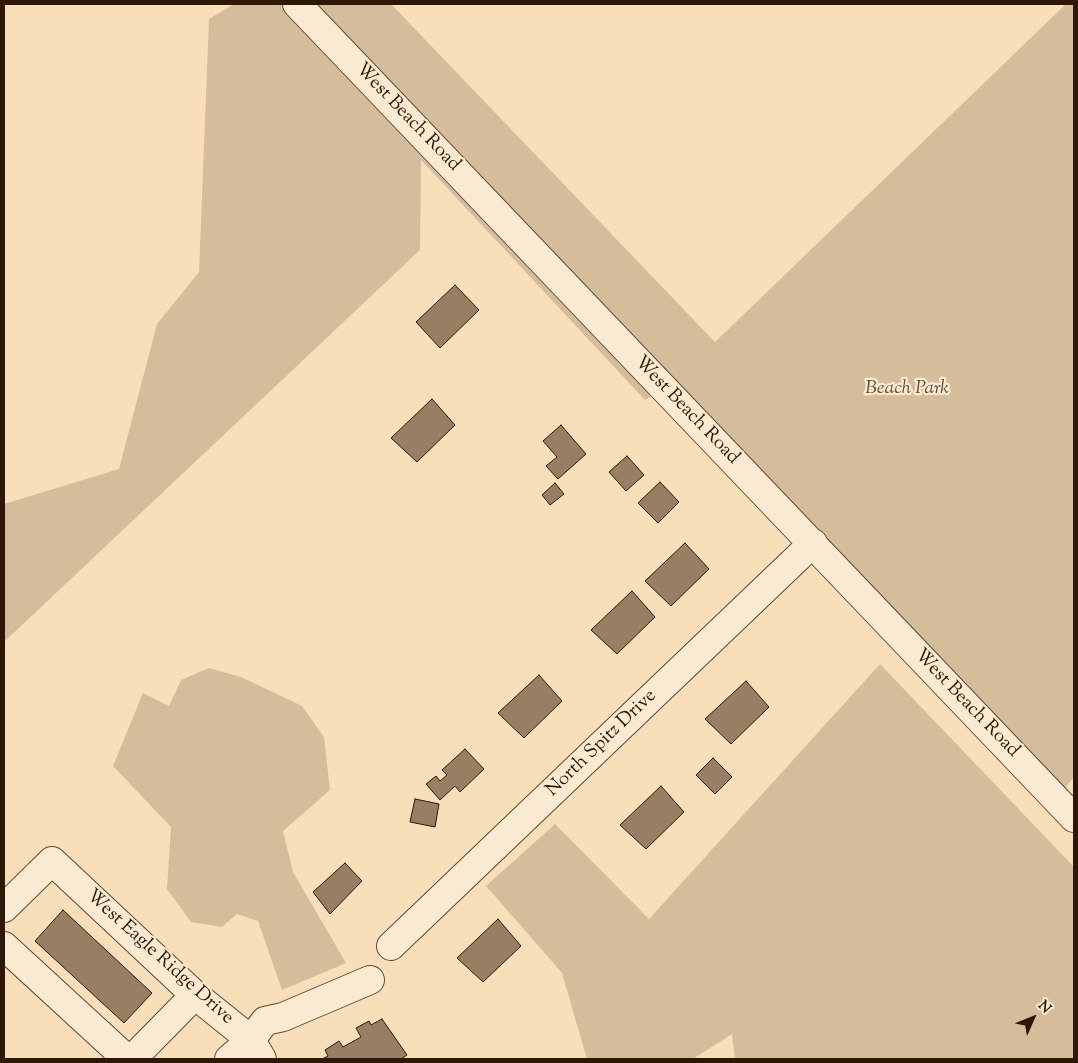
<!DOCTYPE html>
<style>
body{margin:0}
#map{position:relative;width:1078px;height:1063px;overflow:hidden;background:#f8dfba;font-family:"Sorts Mill Goudy",serif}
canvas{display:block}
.frame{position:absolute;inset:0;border:5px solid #2d1707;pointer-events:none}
.north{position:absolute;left:1008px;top:993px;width:50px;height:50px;-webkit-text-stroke:4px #faead2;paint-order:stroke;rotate:46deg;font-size:14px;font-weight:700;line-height:20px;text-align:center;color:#2d1707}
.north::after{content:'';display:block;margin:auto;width:18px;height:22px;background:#2d1707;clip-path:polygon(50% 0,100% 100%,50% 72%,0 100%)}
</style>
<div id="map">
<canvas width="1078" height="1063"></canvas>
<div class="frame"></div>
<div class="north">N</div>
</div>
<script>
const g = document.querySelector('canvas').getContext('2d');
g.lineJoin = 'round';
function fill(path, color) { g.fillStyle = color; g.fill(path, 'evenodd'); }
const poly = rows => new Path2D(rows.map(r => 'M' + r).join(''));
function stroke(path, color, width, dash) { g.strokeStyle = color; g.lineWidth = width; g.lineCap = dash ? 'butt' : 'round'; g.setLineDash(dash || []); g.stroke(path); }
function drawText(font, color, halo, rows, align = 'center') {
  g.font = font + ' "Sorts Mill Goudy",serif'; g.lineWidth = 4.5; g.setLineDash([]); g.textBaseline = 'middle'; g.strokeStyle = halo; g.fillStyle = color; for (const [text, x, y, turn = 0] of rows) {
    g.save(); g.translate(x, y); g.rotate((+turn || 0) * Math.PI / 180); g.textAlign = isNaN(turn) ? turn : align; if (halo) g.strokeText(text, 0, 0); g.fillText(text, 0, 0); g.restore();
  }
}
fill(poly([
 [234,4,391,4,715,342,1066,4,1074,4,1074,777,1061,793,671,384,645,400,421,160,420,250,4,642,4,504,119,469,157,324,199,272,209,19],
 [880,664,1074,867,1074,1059,735,1059,732,1034,693,1059,587,1059,562,973,486,886,555,824,649,919],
 [209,668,241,677,302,706,324,737,330,790,283,831,293,872,346,963,282,990,258,921,237,914,222,927,191,922,167,889,171,827,113,766,143,693,169,706,181,680]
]), '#d5bd9c');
const building = poly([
 [455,285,479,310,440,348,416,322,455,285],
 [432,399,455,425,417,462,391,438,432,399],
 [561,425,586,454,558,479,546,466,557,457,543,441,561,425],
 [627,456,644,475,626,491,609,472,627,456],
 [660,482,679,502,658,523,638,503,660,482],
 [555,483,564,494,550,505,542,495,555,483],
 [685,543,709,569,671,606,645,581,685,543],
 [632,591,655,617,617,654,591,630,632,591],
 [539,675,562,701,524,738,498,713,539,675],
 [746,681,769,707,731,744,705,719,746,681],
 [465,749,484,769,460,792,455,786,440,800,426,784,436,776,440,781,447,775,442,770,465,749],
 [713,758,732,777,715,794,696,775,713,758],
 [661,786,684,812,646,849,620,825,661,786],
 [415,799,439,804,435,827,410,822,415,799],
 [345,863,362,881,330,914,313,892,345,863],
 [63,910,152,993,124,1023,35,941,63,910],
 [498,919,521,946,483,982,457,958,498,919],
 [382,1019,407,1055,401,1059,322,1059,328,1056,325,1050,339,1041,343,1047,361,1037,356,1028,369,1021,371,1025,382,1019]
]);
fill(building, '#977f64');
stroke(building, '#2d1707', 1);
const minor = poly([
 [297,4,1074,818],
 [4,908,52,861,195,995,251,1040,262,1059],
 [4,946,127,1059],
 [391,946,813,543],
 [132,1059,195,995],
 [229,1059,251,1040,265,1021,283,1017,370,980]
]);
stroke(minor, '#604934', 30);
stroke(minor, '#faead2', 28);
drawText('19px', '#2d1707', '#faead2', [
 ["West Beach Road",407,118,46],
 ["West Beach Road",686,411,46],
 ["West Beach Road",966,704,46],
 ["North Spitz Drive",602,744,-44],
 ["West Eagle Ridge Drive",159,958,42]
]);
drawText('italic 19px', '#5f4934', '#faead2', [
 ["Beach Park",907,390]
]);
</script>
